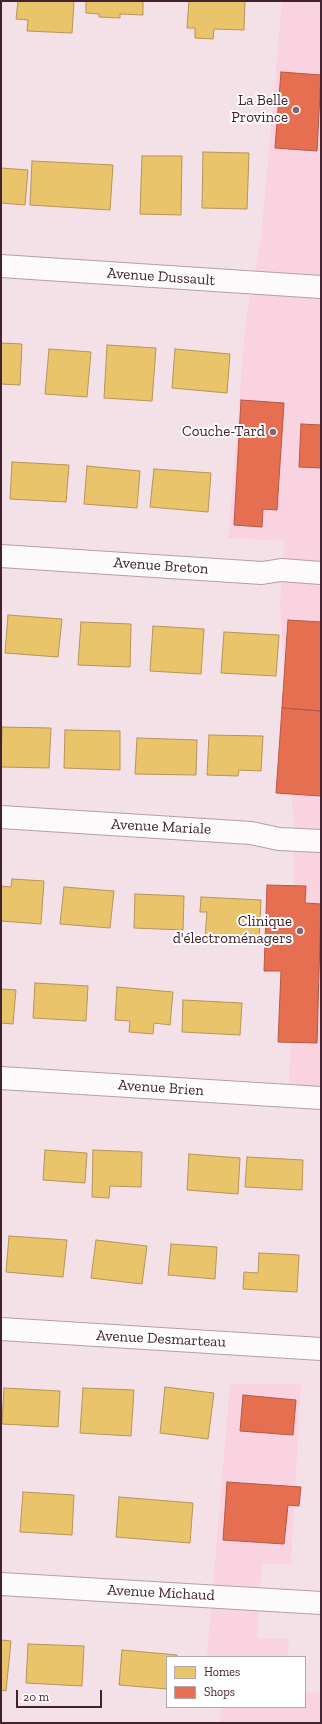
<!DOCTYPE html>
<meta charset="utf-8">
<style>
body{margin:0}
#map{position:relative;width:322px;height:1724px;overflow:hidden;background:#f4e1e7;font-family:"Zilla Slab",serif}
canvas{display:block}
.frame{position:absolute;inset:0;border:2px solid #41222e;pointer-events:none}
.legend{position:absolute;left:166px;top:1656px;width:140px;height:52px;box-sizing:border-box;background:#fff;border:1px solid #b3a7ab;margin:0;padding:5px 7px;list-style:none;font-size:12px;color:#41222e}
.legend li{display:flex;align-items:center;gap:8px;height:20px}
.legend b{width:20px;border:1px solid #b3a7ab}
.scale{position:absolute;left:16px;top:1690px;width:86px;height:18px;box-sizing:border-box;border:2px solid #41222e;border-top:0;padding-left:5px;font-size:12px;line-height:14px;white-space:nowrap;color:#41222e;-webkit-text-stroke:3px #fff;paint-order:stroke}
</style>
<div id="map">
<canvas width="322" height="1724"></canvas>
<div class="frame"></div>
<ul class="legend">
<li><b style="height:11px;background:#e9c46a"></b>Homes</li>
<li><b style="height:11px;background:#e76f51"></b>Shops</li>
</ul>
<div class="scale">20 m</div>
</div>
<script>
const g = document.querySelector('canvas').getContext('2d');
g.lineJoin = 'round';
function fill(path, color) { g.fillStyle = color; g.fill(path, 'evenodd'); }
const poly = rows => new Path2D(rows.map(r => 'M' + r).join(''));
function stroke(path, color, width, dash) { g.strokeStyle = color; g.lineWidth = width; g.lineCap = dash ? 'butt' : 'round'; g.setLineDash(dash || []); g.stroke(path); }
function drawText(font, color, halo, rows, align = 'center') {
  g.font = font + ' "Zilla Slab",serif'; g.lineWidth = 4; g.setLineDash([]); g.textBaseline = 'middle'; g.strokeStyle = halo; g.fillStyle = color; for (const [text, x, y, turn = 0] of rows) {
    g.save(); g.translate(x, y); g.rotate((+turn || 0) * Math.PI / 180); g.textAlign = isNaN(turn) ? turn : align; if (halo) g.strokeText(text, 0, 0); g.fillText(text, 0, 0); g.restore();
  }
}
fill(poly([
 [282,1,321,1,321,1092,289,1094,294,831,280,604,284,541,228,538,246,318,261,240],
 [230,1384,301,1384,291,1564,262,1564,257,1638,289,1639,288,1657,207,1657],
 [321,1691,321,1723,219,1723,222,1707,305,1707,305,1692]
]), '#fad3e0');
const homes = poly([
 [18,1,74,1,72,33,27,31,28,20,16,19,18,1],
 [86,1,143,1,143,15,120,14,120,18,99,17,99,14,86,13,86,1],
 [189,1,245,1,244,30,214,29,213,39,195,38,195,28,187,28,189,1],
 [203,152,249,153,247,209,202,208,203,152],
 [142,156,182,156,181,215,140,214,142,156],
 [32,161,113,165,110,210,30,205,32,161],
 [1,168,28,170,25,205,1,203,1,168],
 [1,343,22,344,20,385,1,384,1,343],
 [107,345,156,348,152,401,104,398,107,345],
 [49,349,91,352,87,397,45,394,49,349],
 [175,349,230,354,227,393,172,388,175,349],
 [12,462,69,465,66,502,10,499,12,462],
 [87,466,140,471,137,508,84,504,87,466],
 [154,469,211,473,208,512,150,507,154,469],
 [8,615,62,619,58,657,5,653,8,615],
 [81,622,131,624,130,667,78,665,81,622],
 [153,626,204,629,201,674,150,671,153,626],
 [224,632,279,635,276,676,221,673,224,632],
 [2,727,51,728,49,768,1,767,2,727],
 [65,730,120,731,120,770,64,768,65,730],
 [209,735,263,736,261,771,239,770,238,776,207,775,209,735],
 [137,738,197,740,196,775,135,774,137,738],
 [12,879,44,881,41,924,1,921,1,886,11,887,12,879],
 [64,887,114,891,110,928,60,924,64,887],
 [135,894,184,896,183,930,134,928,135,894],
 [201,897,261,900,259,940,205,937,207,912,200,912,201,897],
 [35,983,88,986,86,1021,33,1018,35,983],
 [117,987,173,992,170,1025,154,1023,153,1034,129,1032,130,1021,115,1020,117,987],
 [1,989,16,990,13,1024,1,1023,1,989],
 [183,1000,242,1003,240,1035,182,1032,183,1000],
 [45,1150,87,1153,85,1183,43,1180,45,1150],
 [93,1150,142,1152,141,1187,110,1186,109,1198,92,1197,93,1150],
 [189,1154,240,1158,238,1194,187,1190,189,1154],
 [247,1157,303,1160,302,1190,245,1187,247,1157],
 [9,1236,67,1240,63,1277,6,1272,9,1236],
 [96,1240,147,1246,142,1284,91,1278,96,1240],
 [171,1244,217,1247,215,1279,168,1275,171,1244],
 [259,1253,299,1255,297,1292,243,1289,244,1272,258,1273,259,1253],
 [165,1387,214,1393,208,1439,160,1433,165,1387],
 [4,1388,60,1391,58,1427,2,1424,4,1388],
 [83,1388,134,1390,131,1436,80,1433,83,1388],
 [23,1492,74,1495,72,1535,20,1532,23,1492],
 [119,1497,193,1503,190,1543,116,1537,119,1497],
 [1,1640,11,1641,6,1691,1,1690,1,1640],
 [28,1644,84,1646,82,1686,26,1683,28,1644],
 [122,1650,177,1655,177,1657,167,1657,167,1689,119,1685,122,1650]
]);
fill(homes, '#e9c46a');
stroke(homes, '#b79358', 1);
const shops = poly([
 [281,72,321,75,317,151,275,148,281,72],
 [241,400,284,403,277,510,263,509,262,527,234,525,241,400],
 [301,424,321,425,321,468,299,467,301,424],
 [288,620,321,622,321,711,282,708,288,620],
 [282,708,321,711,321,796,276,793,282,708],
 [267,885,306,886,305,903,321,904,317,1043,278,1042,281,971,264,971,267,885],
 [243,1395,296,1400,293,1435,240,1431,243,1395],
 [227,1482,301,1487,299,1506,288,1505,284,1544,223,1540,227,1482]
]);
fill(shops, '#e76f51');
stroke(shops, '#b55846', 1);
const street = poly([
 [1,266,321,287],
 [1,556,262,573,281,570,321,573],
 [1,817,251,833,279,839,321,841],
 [1,1078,321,1098],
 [1,1329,321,1349],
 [1,1584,321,1603]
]);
stroke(street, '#b59ea6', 24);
stroke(street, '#fdfafb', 22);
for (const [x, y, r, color] of [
 [296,110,4,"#80656f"],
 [273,432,4,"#80656f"],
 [300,931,4,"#80656f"]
]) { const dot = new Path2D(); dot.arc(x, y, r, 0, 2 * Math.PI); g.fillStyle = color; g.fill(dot); stroke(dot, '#fff', 1.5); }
drawText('15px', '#41222e', '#fff', [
 ["La Belle",288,101],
 ["Province",288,118],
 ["Couche-Tard",265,432],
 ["Clinique",292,922],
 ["d'électroménagers",292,939]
], 'right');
drawText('15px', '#41222e', '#fff', [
 ["Avenue Dussault",161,277,4],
 ["Avenue Breton",161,566,4],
 ["Avenue Mariale",161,827,3],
 ["Avenue Brien",161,1088,4],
 ["Avenue Desmarteau",161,1339,3],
 ["Avenue Michaud",161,1593,3]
]);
</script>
